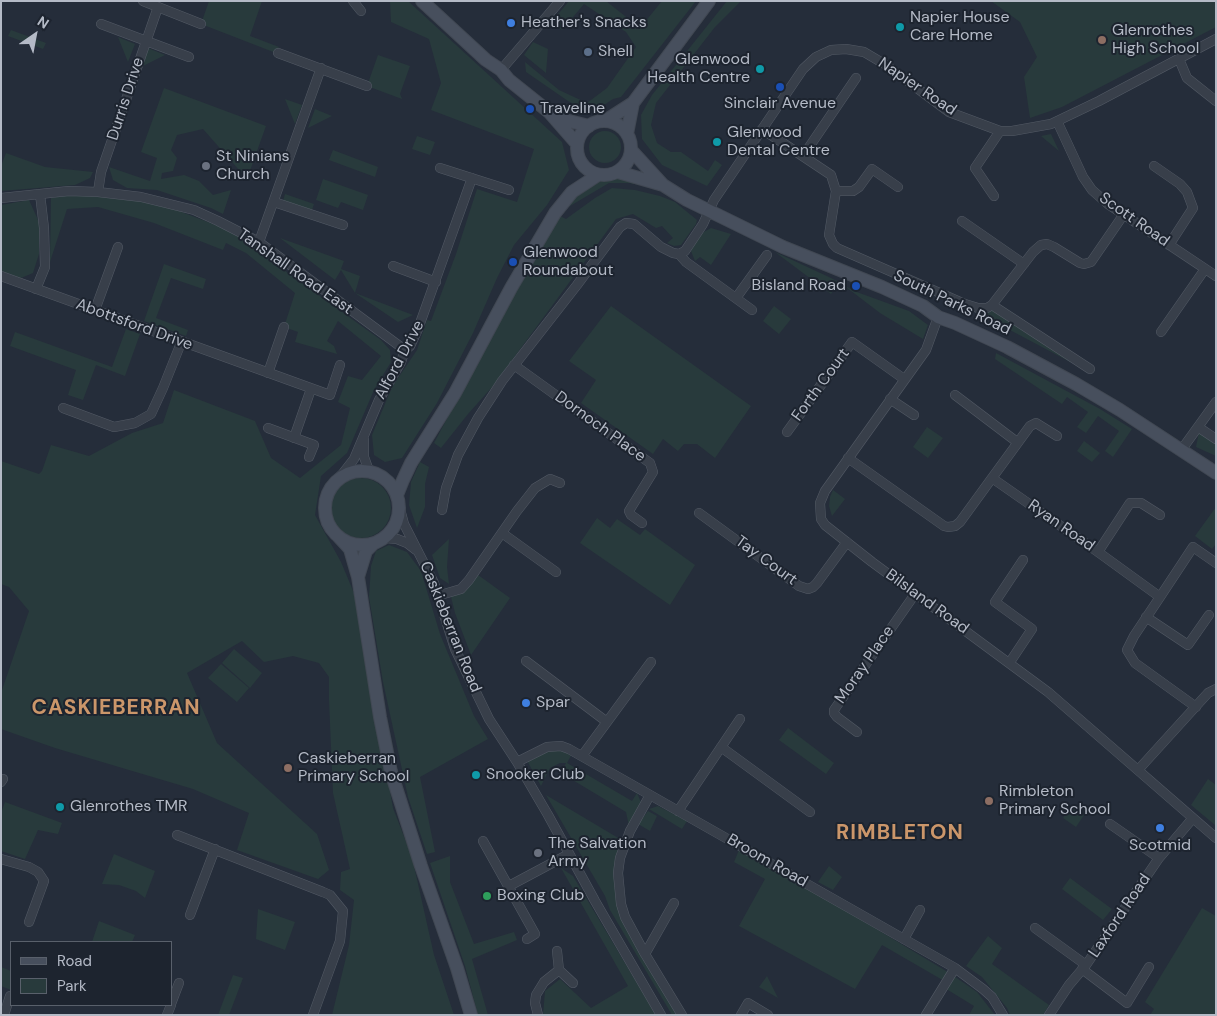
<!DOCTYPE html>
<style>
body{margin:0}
#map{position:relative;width:1217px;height:1016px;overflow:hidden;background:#252d3a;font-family:"DM Sans",sans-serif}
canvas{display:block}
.frame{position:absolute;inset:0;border:2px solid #b4bac6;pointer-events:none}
.legend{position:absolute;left:10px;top:941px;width:162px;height:65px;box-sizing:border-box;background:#1d242f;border:1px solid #59606b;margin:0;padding:6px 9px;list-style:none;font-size:15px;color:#b4bac6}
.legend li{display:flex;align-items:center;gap:10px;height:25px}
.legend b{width:25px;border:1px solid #59606b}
.north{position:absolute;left:10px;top:10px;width:50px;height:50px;-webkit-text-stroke:4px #1d242f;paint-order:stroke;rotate:33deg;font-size:14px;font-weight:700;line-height:20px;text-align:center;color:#b4bac6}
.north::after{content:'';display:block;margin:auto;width:18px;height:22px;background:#b4bac6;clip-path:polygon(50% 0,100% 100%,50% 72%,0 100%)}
</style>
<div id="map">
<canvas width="1217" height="1016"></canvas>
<div class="frame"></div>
<ul class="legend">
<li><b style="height:6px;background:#474f5d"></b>Road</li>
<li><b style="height:14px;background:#283a3c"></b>Park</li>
</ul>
<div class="north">N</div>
</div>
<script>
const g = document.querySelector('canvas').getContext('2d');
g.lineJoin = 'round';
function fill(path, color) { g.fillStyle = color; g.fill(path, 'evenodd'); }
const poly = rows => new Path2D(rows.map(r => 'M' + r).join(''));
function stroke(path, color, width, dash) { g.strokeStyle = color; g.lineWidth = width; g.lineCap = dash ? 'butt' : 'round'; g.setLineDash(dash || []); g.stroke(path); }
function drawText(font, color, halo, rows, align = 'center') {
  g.font = font + ' "DM Sans",sans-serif'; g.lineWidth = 4; g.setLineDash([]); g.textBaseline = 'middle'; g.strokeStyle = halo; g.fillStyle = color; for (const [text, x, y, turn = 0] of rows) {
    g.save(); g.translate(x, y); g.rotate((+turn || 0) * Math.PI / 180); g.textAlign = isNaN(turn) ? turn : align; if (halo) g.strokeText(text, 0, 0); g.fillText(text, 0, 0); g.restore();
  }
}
fill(poly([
 [209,1,262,1,250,36,279,47,276,53,201,24],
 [390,1,408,1,562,142,569,170,547,205,514,245,497,278,473,333,437,403,402,458,385,462,374,455,372,435,392,387,417,350,427,320,431,321,456,254,477,189,517,202,534,149,431,110,441,83,429,39,391,22],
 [569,1,606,1,640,28,662,1,696,1,621,97,613,99,601,107,585,110,568,101,526,72,525,62,559,90,587,103,607,88,636,47,626,32,584,4,562,30,555,25,555,18],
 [727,1,741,1,715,27,656,103,651,125,657,143,671,152,681,152,708,171,715,160,722,165,707,186,662,165,642,139,641,115,652,95],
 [991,1,1216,1,1216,27,1062,107,1030,118,1024,77,1037,57,1020,22],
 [11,30,46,43,43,49,8,36],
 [118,37,135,44,128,62],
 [533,42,548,49,546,73,524,55],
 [148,48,165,55,141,67],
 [378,55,410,66,400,94,402,99,367,86],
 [164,88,266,126,247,179,203,129,177,135,171,150,177,158,173,171,162,173,161,179,184,175,199,181,213,195,231,190,223,214,211,208,157,190,127,188,113,180,109,167,150,181,157,158,141,152],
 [285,99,302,105,295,124],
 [315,109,332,116,308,128],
 '589 147a16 16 0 1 1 32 0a16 16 0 1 1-32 0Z',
 [1051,134,1059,151,1041,136],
 [417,136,435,142,430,155,412,149],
 [333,150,378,167,375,177,329,160],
 [6,153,45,167,93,172,90,178,75,185,1,191,1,166],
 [622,176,661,189,629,183,609,183,565,209,582,189,606,179],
 [323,179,368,195,363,210,341,202,338,208,316,200],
 [612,188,635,190,660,196,675,202,697,220,696,224,681,245,674,246,667,243,673,238,662,226,656,228,633,214,616,219,493,386,468,414,441,448,434,443,500,319,540,252,558,215,566,219,595,198],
 [285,194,314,204,312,210,283,201],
 [68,195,118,196,166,206,226,229,260,247,274,263,381,340,390,350,391,362,374,390,347,453,321,476,315,515,341,562,354,593,393,808,415,865,414,866,434,955,454,1015,332,1015,349,945,354,900,340,890,341,872,350,869,333,793,329,700,329,677,319,663,293,656,264,662,242,641,187,673,217,743,317,834,329,870,318,879,237,850,249,813,193,789,55,748,1,729,1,693,29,611,9,587,1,584,1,461,39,474,42,471,51,445,89,456,132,433,163,423,174,390,255,421,271,458,300,478,341,445,350,408,338,402,348,376,362,380,381,356,338,321,327,341,334,346,337,354,295,342,298,332,284,327,295,293,246,253,226,243,223,250,154,223,98,207,67,209,50,262,51,198],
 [29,200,39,222,39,254,33,273,21,278,1,271,1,205],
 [711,228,731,234,711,265,700,257,695,261,691,251,700,234],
 [280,238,344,261,341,269,360,276,355,293,413,315,398,322,355,293,341,270,335,280],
 [775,252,831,278,839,282,831,294],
 [164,264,206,279,203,289,171,278,156,318,188,330,186,336,144,321],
 [842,284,854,291,909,311,928,325,923,339,880,313],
 [611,306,751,406,715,458,697,444,684,444,678,451,663,439,653,454,581,403,596,380,569,361],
 [774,306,791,319,779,334,763,321],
 [994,310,1074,364,976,312],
 [126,329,140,334,125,376,96,365,83,400,68,395,76,370,10,346,15,332,112,367],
 [996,353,1100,409,1132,429,1113,457,1105,451,1119,431,1098,416,1086,433,1077,427,1088,412,1067,397,1062,404,995,359],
 [927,427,943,438,928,458,913,447],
 [1199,432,1216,444,1216,456,1196,447],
 [1084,441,1100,453,1092,462,1077,451],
 [420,462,429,467,425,484,425,507,417,528,409,505,411,482],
 '331 508a30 30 0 1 1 60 0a30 30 0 1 1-60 0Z',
 [833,490,845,499,832,516,829,506,830,497],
 [1216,507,1216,544,1212,549,1195,536],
 [597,518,610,528,617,519,640,535,645,529,695,565,670,605,580,543],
 [449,539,447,567,449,584,440,578,432,555],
 [389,545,407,552,421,571,440,634,474,716,488,739,420,777,435,852,427,854,408,797,383,682,369,597,371,566,376,551],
 [474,572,510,598,471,655,455,613,450,593],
 [234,649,262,673,250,688,222,663],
 [221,664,249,688,237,702,208,678],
 [788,728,834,763,826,774,779,740],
 [547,747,573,752,567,763,632,801,637,793,643,807,630,831,626,812,561,773,566,763,560,763,550,768,541,786,525,757],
 [1208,779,1216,785,1215,825,1191,805],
 [546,795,625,842,620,858,621,904,682,1015,672,1015,610,910,605,896],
 [5,802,62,823,58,834,38,830,25,859,1,851,1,813],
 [658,806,687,821,682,829,649,809],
 [1071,806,1084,815,1076,827,1063,818],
 [648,811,657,816,650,831,638,824],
 [739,850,820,895,951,974,977,992,995,1015,969,1015,974,1006,943,987,946,982,882,945,855,989,739,926,765,879,734,862],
 [114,854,155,871,145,898,136,891,119,885,102,884],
 [450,856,450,882,474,944,514,932,517,940,472,959,488,1015,478,1015,465,966,430,863],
 [829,866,842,877,833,890,818,882],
 [561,868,573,876,656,1015,543,1015,545,991,560,979,591,1008,628,986],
 [1070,878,1112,909,1103,920,1062,889],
 [1202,908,1216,916,1216,1015,1150,1015,1154,1009,1145,1002],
 [258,909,295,922,285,950,256,939],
 [99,921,135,935,132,942,92,942],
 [988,936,1002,948,992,964,1049,1005,1043,1015,1010,1015,1007,1008,982,977,966,966],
 [1,967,11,971,11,990,1,986],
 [233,975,243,978,229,1015,218,1015],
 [767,976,778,998,759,987]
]), '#283a3c');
const street = poly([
 [143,1,201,24],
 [353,1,361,11],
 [101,24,189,57],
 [278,53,367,86],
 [1179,59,1187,78,1216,101],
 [501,70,560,1],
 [1057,121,1083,177,1092,190,1108,204,1216,276],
 [762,129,831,175,836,191,829,235,833,244,837,248,965,304,978,308,987,308,992,305,1033,252,1041,245,1047,244,1054,247,1080,263,1084,264,1091,262,1124,214],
 [803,156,856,78],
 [1154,166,1180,184,1187,192,1193,208,1169,245],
 [440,168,509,190],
 [836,191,853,191,859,187,872,169,898,187],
 [98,192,101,172,158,7],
 [994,196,975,168,1000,131],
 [1,198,69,191,98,192,141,197,194,210,218,221,259,242,405,350],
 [274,202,343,225],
 [962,221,1024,264],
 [259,242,321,68],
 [679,254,685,251,703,224,714,200,803,69,816,57,831,50,846,49,864,52,886,65,949,112,1000,131,1012,131,1051,124,1099,101,1216,39],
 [679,254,686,262,752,310],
 [393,266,436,282],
 [1,276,330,395,340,365],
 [36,289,45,267,44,228,40,194],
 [736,298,767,255],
 [992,305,1090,369],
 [95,310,118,247],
 [938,317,926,350,825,491,820,503,821,519,825,525,872,562,1048,692,1216,838],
 [1161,332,1205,269],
 [514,365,650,463,653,472,629,511,631,515,642,523],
 [268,373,284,327],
 [955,395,1017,442],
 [890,399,914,415],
 [63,408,114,427,135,423,151,414,163,388,181,343],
 [1198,427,1216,439],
 [268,428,314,445,309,457],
 [787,432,852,342,904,379],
 [294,438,311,389],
 [364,440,364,457,369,471],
 [1182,449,1216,402],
 [848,458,944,526,948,527,955,526,960,522,992,478,1098,552,1160,597,1134,636,1127,650,1135,663,1196,707],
 [340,477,354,459,379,400,401,362,405,350,410,346,418,329,472,178],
 [992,478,1030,426,1036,423,1057,436],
 [400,509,404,524,434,583,455,649,489,719,517,762,548,815,595,901,661,1015],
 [442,510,446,488,458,455,478,418,502,381,577,285,620,227,626,223,634,224,661,247,673,253,679,254],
 [699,513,799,586,808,589,813,587,817,583,847,542],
 [502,533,556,572],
 [385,538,397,539,407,543,416,550],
 [1098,552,1130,503,1141,503,1160,515],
 [437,596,461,589,469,580,517,511,535,488,550,479,560,483],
 [1160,597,1193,547,1216,563],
 [1146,617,1188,645,1209,615],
 [526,661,607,722],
 [1010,662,1032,629,995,602,1023,560],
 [857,732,837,717,834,713,834,710,915,594],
 [721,747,810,812],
 [582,756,651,662],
 [517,762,547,747,561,746,569,749,955,968,983,989,992,997,1003,1015],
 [1138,770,1208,693,1216,689],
 [1,782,3,779],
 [650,795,630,831,620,858,618,873,621,904,625,917,645,954,682,1015],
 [678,811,740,719],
 [1110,824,1159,858],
 [177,835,323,892,330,895,343,911,340,941,313,1015],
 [483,841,535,934,527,939],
 [1,859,29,867,38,872,44,881,29,922],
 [509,886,569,854],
 [190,915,215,849],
 [1035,928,1086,965],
 [904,939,920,910],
 [557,951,559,970,573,983],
 [645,954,674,903],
 [1082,969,1127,1003,1149,967],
 [171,1004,179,983],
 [4,1015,10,996],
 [167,1015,171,1005],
 [538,1015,535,1003,536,995,544,982,559,970],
 [741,1015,748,1003,768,1015],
 [926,1015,955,968],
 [1049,1015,1069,985,1086,965,1159,858,1193,818]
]);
const secondary = poly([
 [422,1,486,60,501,70,509,80,549,112,577,144],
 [555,116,565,120,589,126],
 '577 148a27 27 0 1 1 54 0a27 27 0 1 1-54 0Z',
 [605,121,633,103,709,1],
 [627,134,633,103],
 [631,150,663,185],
 [618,172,663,185,687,200,783,247,882,287,923,306,938,317,955,323,1007,347,1076,384,1120,410,1216,473],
 '325 508a37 37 0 1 1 74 0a37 37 0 1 1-74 0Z',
 [397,495,403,480,411,463,455,393,511,288,555,213,572,192,598,175],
 [338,536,350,549,358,577,380,717,391,772,421,866,457,968,471,1015],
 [358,577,366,551,373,544]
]);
stroke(street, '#535a65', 10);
stroke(secondary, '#414853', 14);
stroke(street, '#383f4a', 9);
stroke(secondary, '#474f5d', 12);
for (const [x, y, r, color] of [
 [511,23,5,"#3f7fe0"],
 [900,27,5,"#0f9aa8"],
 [1102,40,5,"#8d6e63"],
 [588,52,5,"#5c6f8a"],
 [760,69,5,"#0f9aa8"],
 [780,87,5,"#1a4fb4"],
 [530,109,5,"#1a4fb4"],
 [717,142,5,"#0f9aa8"],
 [206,166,5,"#6b7280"],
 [513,262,5,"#1a4fb4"],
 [856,286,5,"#1a4fb4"],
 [526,703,5,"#3f7fe0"],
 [288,768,5,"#8d6e63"],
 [476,775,5,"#0f9aa8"],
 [989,801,5,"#8d6e63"],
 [60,807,5,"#0f9aa8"],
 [1160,828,5,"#3f7fe0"],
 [538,853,5,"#6b7280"],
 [487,896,5,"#2e9e5b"]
]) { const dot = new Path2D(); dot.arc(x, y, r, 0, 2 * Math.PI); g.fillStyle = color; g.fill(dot); stroke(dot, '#1d242f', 2); }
drawText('16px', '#b4bac6', '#1d242f', [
 ["Napier House",910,18],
 ["Care Home",910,36],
 ["Heather's Snacks",521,23],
 ["Glenrothes",1112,31],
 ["High School",1112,49],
 ["Shell",598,52],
 ["Glenwood",750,60,"right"],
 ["Health Centre",750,78,"right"],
 ["Sinclair Avenue",780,104,"center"],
 ["Traveline",540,109],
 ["Glenwood",727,133],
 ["Dental Centre",727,151],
 ["St Ninians",216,157],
 ["Church",216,175],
 ["Glenwood",523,253],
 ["Roundabout",523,271],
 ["Bisland Road",846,286,"right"],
 ["Spar",536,703],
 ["Caskieberran",298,759],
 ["Primary School",298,777],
 ["Snooker Club",486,775],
 ["Rimbleton",999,792],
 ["Primary School",999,810],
 ["Glenrothes TMR",70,807],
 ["The Salvation",548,844],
 ["Army",548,862],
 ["Scotmid",1160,846,"center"],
 ["Boxing Club",497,896]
], 'left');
drawText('16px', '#b4bac6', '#1d242f', [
 ["Napier Road",917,87,34],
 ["Durris Drive",126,99,-72],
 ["Scott Road",1134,220,35],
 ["Tanshall Road East",295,272,35],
 ["South Parks Road",952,303,26],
 ["Abottsford Drive",134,325,20],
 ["Alford Drive",400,360,-62],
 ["Forth Court",821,385,-54],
 ["Dornoch Place",600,427,36],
 ["Ryan Road",1061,526,35],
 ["Tay Court",766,561,36],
 ["Bilsland Road",927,602,36],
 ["Caskieberran Road",450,627,68],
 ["Moray Place",865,665,-55],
 ["Broom Road",767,861,30],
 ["Laxford Road",1120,916,-56]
]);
g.letterSpacing = '1px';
drawText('bold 21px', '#cb966a', '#1d242f', [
 ["CASKIEBERRAN",116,708],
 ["RIMBLETON",900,833]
]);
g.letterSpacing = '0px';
</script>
